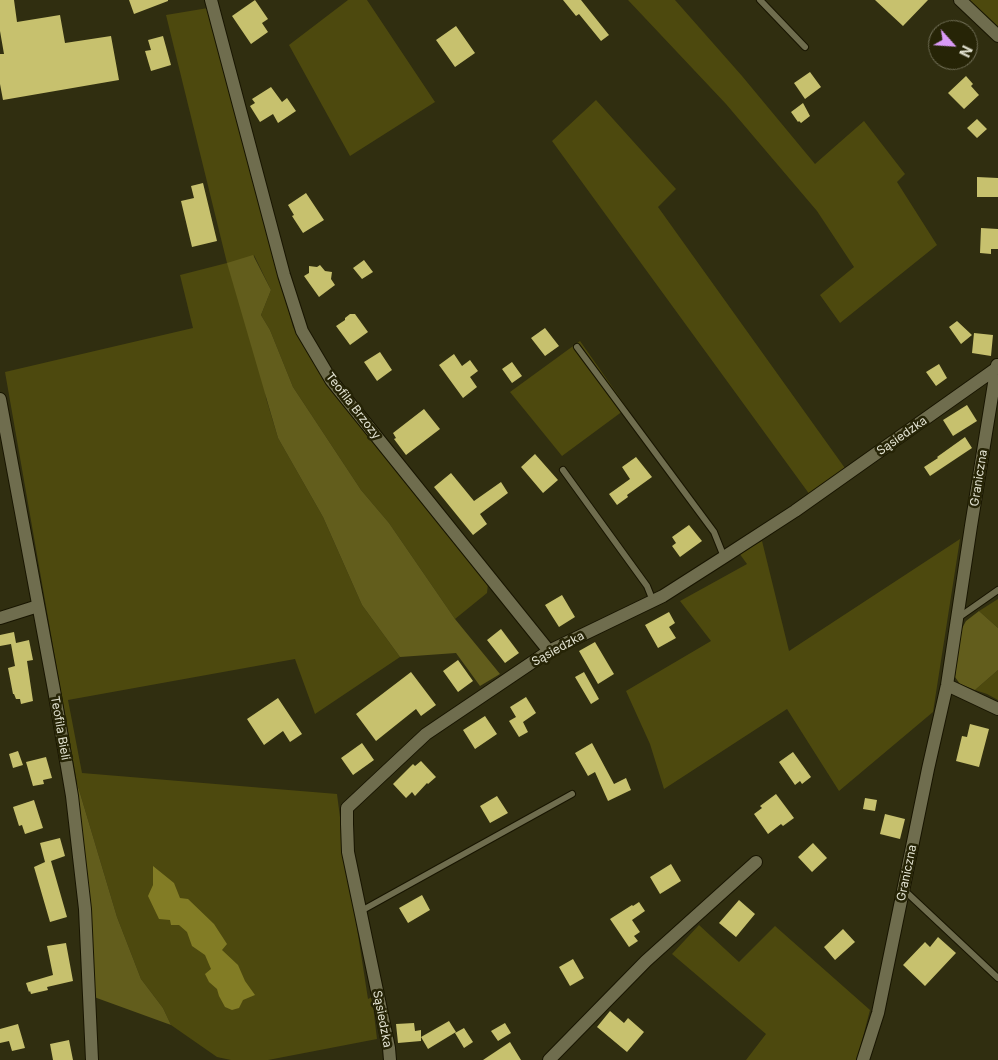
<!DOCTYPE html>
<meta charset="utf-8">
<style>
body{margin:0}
#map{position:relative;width:998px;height:1060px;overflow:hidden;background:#302e10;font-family:Inter,sans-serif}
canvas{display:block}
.north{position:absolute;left:928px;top:20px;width:50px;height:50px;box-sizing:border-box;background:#262406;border:1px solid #727058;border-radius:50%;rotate:116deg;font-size:14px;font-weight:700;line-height:20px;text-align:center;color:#e3e3d2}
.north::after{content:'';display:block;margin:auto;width:18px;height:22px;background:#da9af6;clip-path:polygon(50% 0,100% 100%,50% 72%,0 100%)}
</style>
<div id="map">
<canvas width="998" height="1060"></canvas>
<div class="north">N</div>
</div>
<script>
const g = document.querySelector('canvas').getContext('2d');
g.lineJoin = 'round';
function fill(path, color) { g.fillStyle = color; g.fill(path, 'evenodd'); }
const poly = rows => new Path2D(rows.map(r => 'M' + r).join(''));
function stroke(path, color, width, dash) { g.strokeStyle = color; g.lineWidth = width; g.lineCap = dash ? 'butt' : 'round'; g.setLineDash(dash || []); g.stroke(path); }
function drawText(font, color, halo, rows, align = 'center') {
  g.font = font + ' Inter,sans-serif'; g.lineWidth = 5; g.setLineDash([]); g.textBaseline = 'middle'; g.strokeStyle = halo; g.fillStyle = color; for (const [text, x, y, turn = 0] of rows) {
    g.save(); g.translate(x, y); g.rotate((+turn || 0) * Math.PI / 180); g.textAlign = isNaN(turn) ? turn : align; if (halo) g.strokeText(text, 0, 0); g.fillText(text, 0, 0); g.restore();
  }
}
fill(poly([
 [348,0,367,0,435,102,350,156,289,45],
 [628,0,675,0,742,76,815,164,864,121,905,174,897,182,937,245,840,323,820,295,854,267,817,211,726,104],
 [965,0,998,0,998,30],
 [208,8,293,327,328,386,488,584,487,593,455,619,389,523,361,490,293,387,270,330,261,315,271,290,254,255,266,398,278,438,323,517,362,605,400,657,315,714,295,659,68,700,82,773,337,794,341,825,368,999,372,997,377,1039,268,1060,231,1060,217,1057,171,1025,163,1008,141,979,117,917,77,783,5,372,193,328,180,275,227,263,166,15],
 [596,100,676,189,658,207,847,471,810,495,552,141],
 [580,341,627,408,562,456,510,392],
 [960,539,933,712,839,791,787,709,664,789,650,744,626,691,711,641,680,601,747,564,739,553,762,541,789,651],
 [998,599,998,628,979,611],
 [998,670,998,700,987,694,975,690],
 [699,925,739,962,775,926,870,1010,857,1060,746,1060,766,1034,672,954]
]), '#4d490e');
fill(poly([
 [253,255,271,290,261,315,270,330,293,387,361,490,389,523,455,619,500,674,480,686,456,653,400,657,362,605,323,517,278,438,227,263],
 [979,611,998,628,998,670,975,690,960,684,955,677,960,632,966,621],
 [77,783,117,917,141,979,163,1008,171,1025,94,997]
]), '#625d1c');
fill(poly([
 [153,866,174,883,180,898,188,899,214,924,227,944,222,950,238,965,245,981,255,995,243,1000,239,1008,232,1010,225,1007,219,996,217,989,209,982,205,974,211,969,205,955,192,946,187,932,179,925,171,925,170,920,159,919,148,896,153,885]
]), '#827c25');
fill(poly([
 [0,0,14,0,17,22,60,15,65,43,111,36,119,80,3,100,0,84,0,54,4,54,0,31],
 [129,0,168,0,168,1,134,14],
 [255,0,268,19,262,23,268,32,251,44,232,16],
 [563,0,581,0,609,35,601,41,579,14,576,16],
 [875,0,928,0,903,26],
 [456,26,475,53,455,67,436,40],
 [163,36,171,65,151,71,145,51,151,50,148,40],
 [810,72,821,87,805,99,794,83],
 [966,76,973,84,971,86,979,95,964,109,948,93],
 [271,87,282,102,287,98,296,111,278,123,273,114,260,122,250,106,255,103,252,99],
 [803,103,810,116,801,123,799,121,798,122,791,112],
 [977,119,987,129,977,138,967,128],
 [977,177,998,178,998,197,977,197],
 [203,183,217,241,192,247,181,201,194,198,191,186],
 [306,193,324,220,303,233,292,216,294,215,288,205],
 [981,228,998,229,998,249,991,249,991,254,980,253],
 [364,260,373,272,362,279,353,268],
 [320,265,325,271,332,272,331,279,335,285,319,297,304,276,309,273,309,266,317,267],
 [350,314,355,314,368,332,350,345,336,326,345,320,345,318],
 [957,321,972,335,961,344,949,327],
 [545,328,559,346,545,356,531,338],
 [974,333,993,335,991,356,972,353],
 [380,352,392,370,377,381,364,362],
 [454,354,462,366,470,360,478,371,470,377,477,387,463,398,439,365],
 [512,362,522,376,512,383,502,369],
 [939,364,947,378,936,386,926,372],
 [967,405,977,421,953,436,943,420],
 [424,409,440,429,406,455,394,439,396,438,393,433],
 [965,437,972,448,930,476,924,467,938,458,937,457],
 [535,454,558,480,543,493,521,467],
 [636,457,652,477,627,495,628,497,617,505,609,494,630,479,622,467],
 [451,473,474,501,501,482,508,493,480,514,487,524,473,535,434,487],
 [689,525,702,541,680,557,672,546,676,543,672,537],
 [562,595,575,617,559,627,545,605],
 [669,612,675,623,669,627,676,638,658,648,645,625],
 [501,629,519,653,505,663,487,640],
 [14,632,16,643,29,640,33,660,27,661,33,701,21,704,20,699,16,699,14,694,13,694,8,668,15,666,11,644,0,646,0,635],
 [595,642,614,674,598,684,579,651],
 [458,660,473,681,458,692,443,671],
 [411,672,436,705,421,716,416,709,376,741,356,714],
 [584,672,599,699,591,704,575,677],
 [526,697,536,713,523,722,528,732,519,737,509,721,516,717,510,707],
 [278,698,302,734,290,742,283,731,264,745,247,719],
 [485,716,497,734,475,749,463,730],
 [970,724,989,729,979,767,956,761,962,736,967,737],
 [362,743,374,760,353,775,341,758],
 [592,743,614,784,626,778,631,790,608,801,595,772,588,776,575,753],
 [18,751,23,765,13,768,9,754],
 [793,752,811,777,802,784,800,781,795,785,779,762],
 [46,757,52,778,43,780,44,784,33,786,26,762],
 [421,761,436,777,428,784,427,783,415,796,412,792,406,798,393,784,413,764,415,766],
 [776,794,794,818,783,826,781,824,768,834,754,814,762,808,760,806],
 [497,796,508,813,490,823,480,806],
 [865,798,877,800,875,811,863,809],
 [34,800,43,828,25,834,22,825,19,826,13,807],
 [885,814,905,819,900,839,880,834],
 [60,838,65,856,51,861,67,917,50,922,34,867,45,862,40,843],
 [813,843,827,858,812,872,798,857],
 [671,864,681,881,660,894,650,877],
 [422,895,430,910,408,923,399,908],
 [739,900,755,914,736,937,719,923],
 [639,902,645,911,632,920,640,932,634,936,638,941,629,947,610,919,632,905,633,906],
 [843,929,855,942,835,960,824,947],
 [938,937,956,953,925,986,903,965,925,942,930,947],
 [66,943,73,981,47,987,48,990,31,994,30,991,29,992,26,983,53,975,47,946],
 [573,959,584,978,570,986,559,967],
 [610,1011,624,1023,628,1018,644,1032,627,1052,597,1027],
 [449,1021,456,1032,428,1049,421,1037],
 [414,1023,415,1031,421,1030,421,1041,398,1043,396,1024],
 [505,1023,511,1033,498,1041,491,1031],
 [18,1024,25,1048,12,1051,9,1041,0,1043,0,1029],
 [464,1028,473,1042,464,1048,455,1033],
 [69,1040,73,1060,53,1060,50,1044],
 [510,1042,521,1060,483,1060]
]), '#c7c16e');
const service = poly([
 [760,0,805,47],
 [577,347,714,532,724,557],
 [563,470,647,586,653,601],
 [958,618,998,590],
 [904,890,998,978],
 [361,911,572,794]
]);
const minor = poly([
 [211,0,284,275,302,331,331,380,549,651],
 [960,0,998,36],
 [0,399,54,690,72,796,85,909,92,1060],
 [0,618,38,606],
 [947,685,998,709],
 [390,1060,389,1048,348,852,347,824,347,808,426,734,549,651,663,596,724,557,795,511,997,368],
 [549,1060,646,961,756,862],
 [863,1060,878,1013,928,769,947,685,971,526,997,365]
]);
stroke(service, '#181500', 8);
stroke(minor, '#181500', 14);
stroke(service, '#6f6d4e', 6);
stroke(minor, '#6f6d4e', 12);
drawText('12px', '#e3e3d2', '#262406', [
 ["Teofila Brzozy",353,406,52],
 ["Sąsiedzka",902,436,-35],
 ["Graniczna",979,478,-81],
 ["Sąsiedzka",558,649,-29],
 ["Teofila Bieli",60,728,80],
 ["Graniczna",907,873,-78],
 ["Sąsiedzka",382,1019,79]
]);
</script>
